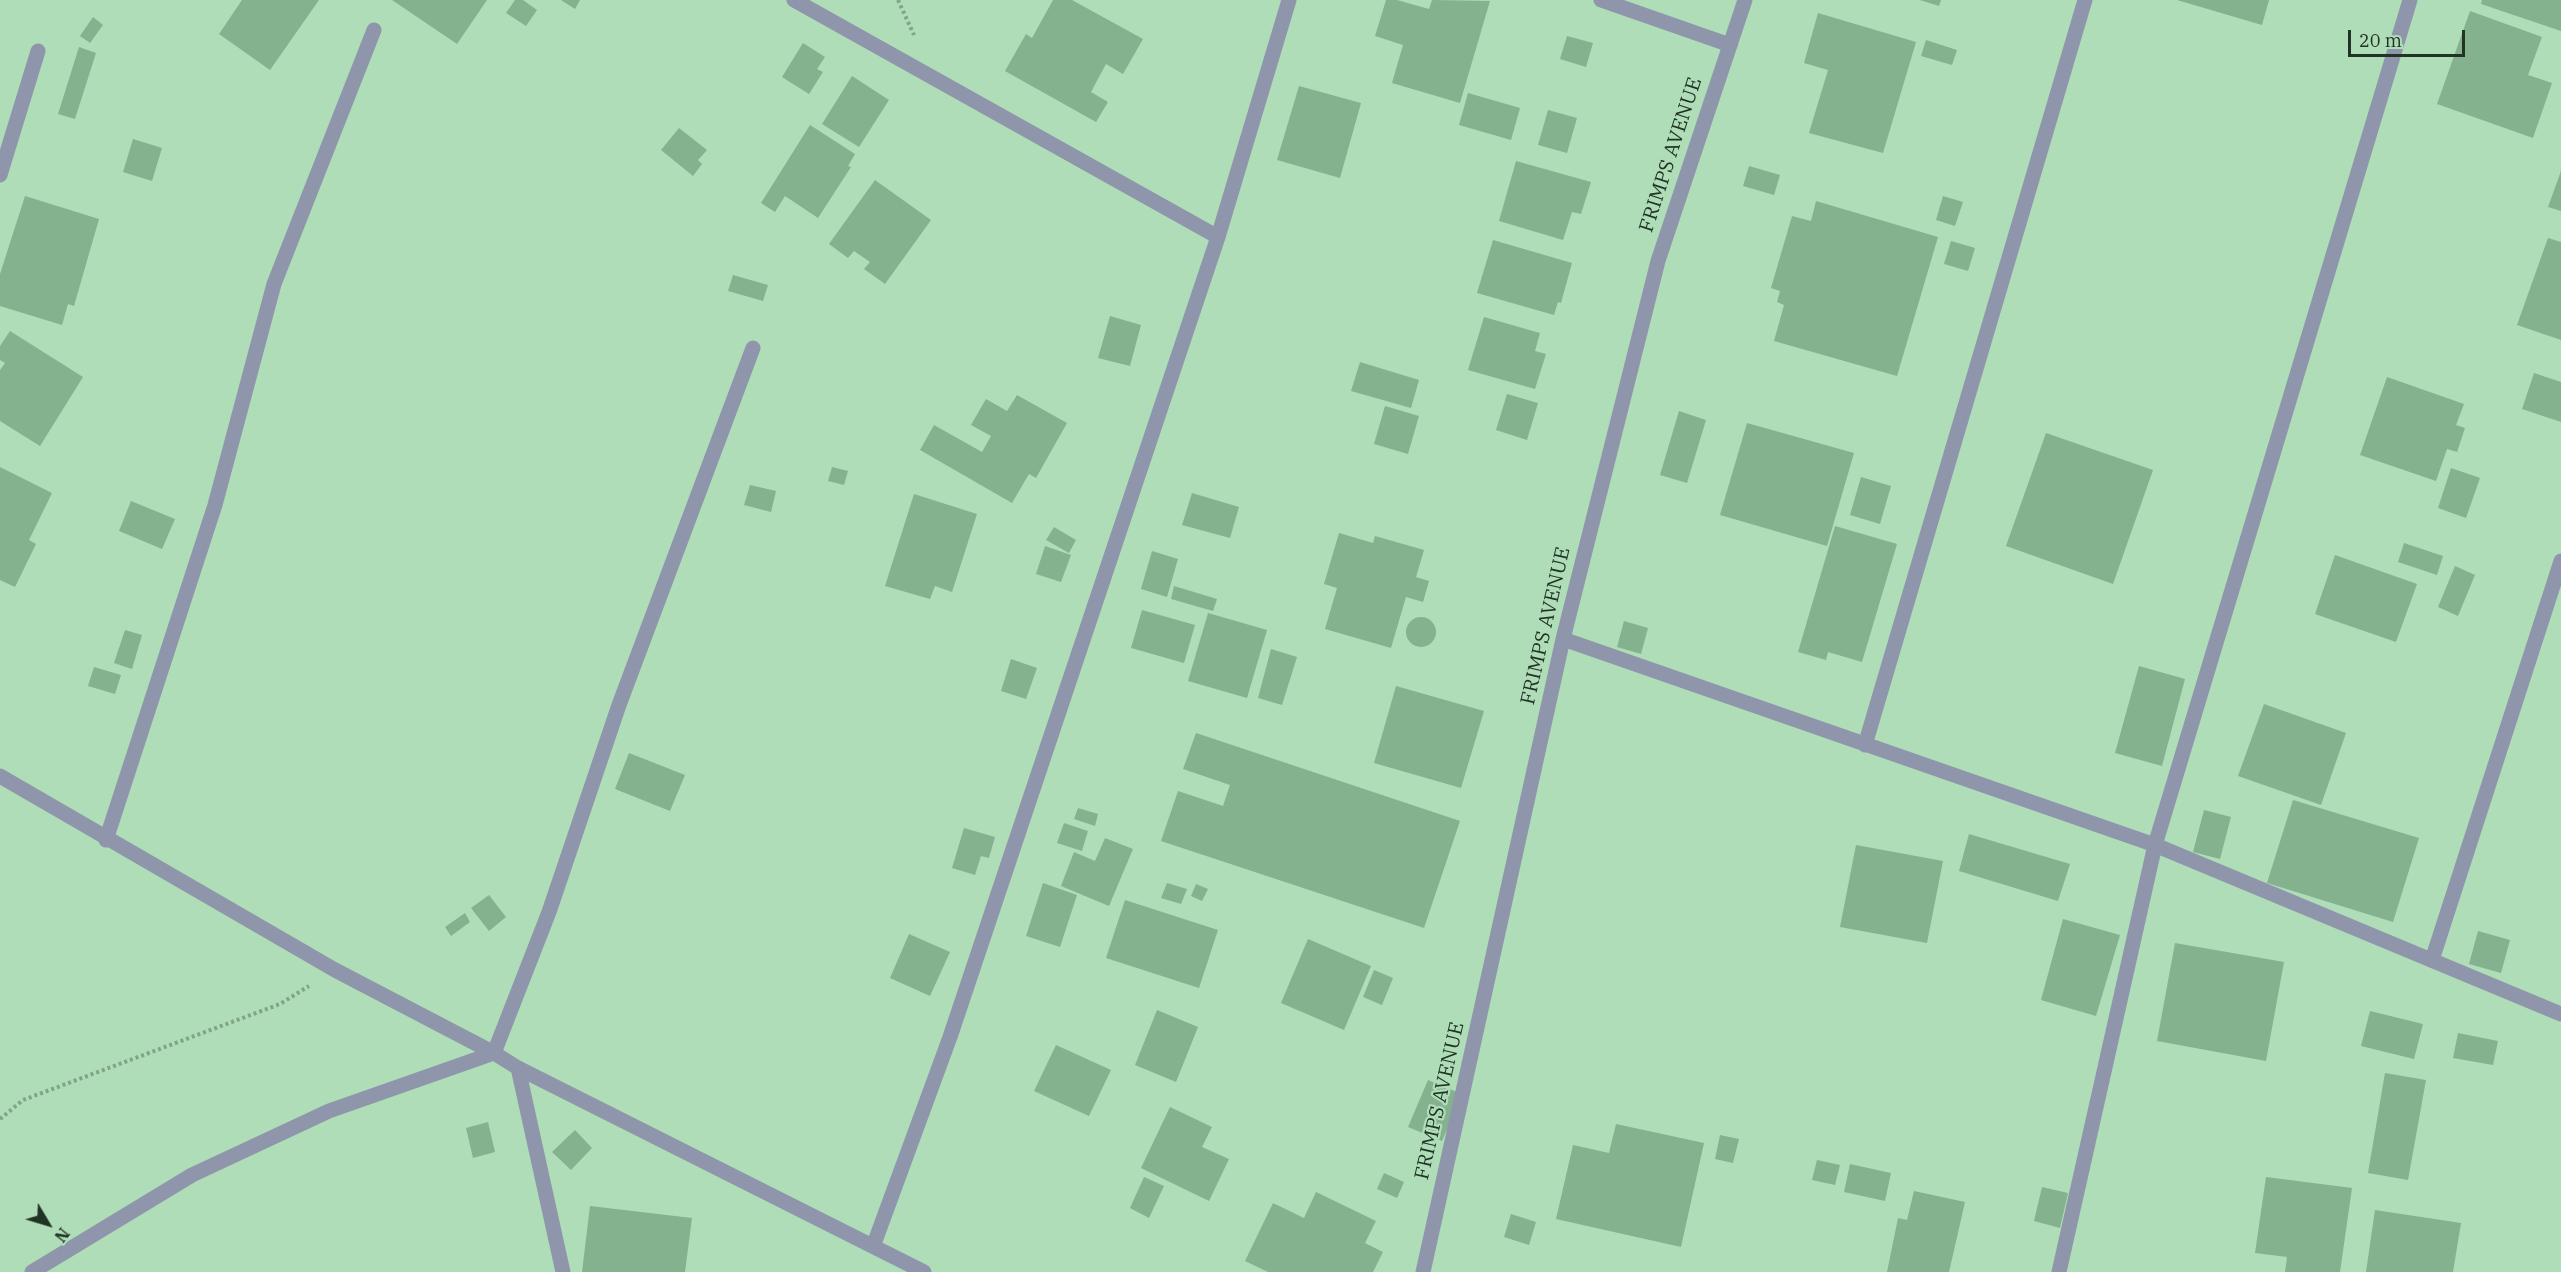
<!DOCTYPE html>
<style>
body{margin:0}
#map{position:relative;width:2561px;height:1272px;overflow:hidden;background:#afddb8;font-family:"IBM Plex Serif",serif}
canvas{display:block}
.north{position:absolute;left:18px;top:1194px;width:60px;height:60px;-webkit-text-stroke:4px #afddb8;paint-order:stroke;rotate:128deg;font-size:16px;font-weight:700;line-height:24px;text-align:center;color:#213325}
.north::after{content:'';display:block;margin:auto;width:21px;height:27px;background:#213325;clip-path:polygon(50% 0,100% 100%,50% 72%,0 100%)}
.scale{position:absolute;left:2348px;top:30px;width:117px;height:27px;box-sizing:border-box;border:3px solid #213325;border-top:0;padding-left:8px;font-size:18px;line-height:21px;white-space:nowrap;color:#213325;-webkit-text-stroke:4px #afddb8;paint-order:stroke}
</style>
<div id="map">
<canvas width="2561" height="1272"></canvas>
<div class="north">N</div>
<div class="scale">20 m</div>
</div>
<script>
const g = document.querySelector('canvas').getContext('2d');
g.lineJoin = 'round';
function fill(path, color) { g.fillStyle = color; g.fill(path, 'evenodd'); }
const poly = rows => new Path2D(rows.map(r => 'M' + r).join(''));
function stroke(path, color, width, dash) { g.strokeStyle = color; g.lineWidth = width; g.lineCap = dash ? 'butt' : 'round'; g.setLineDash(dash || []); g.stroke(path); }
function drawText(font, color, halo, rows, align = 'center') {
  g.font = font + ' "IBM Plex Serif",serif'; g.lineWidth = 4.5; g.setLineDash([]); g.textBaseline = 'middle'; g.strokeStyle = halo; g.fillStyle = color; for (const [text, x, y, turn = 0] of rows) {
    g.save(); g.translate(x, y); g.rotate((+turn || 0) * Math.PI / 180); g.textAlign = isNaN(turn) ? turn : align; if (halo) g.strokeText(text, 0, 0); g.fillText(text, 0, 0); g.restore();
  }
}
fill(poly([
 [242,0,319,0,270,70,219,34],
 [392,0,487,0,457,44],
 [515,0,523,0,537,10,526,26,506,13],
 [561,0,580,0,575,9],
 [1053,0,1072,0,1143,39,1123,74,1106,64,1091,92,1108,102,1096,122,1005,71,1026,34,1032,38],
 [1386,0,1397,0,1429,9,1432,0,1490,1,1460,103,1392,83,1403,45,1375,36],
 [1920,0,1941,0,1939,6],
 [2177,0,2269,0,2262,25],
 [2482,0,2561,0,2561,31,2481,4],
 [2470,11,2542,37,2528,75,2552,83,2533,138,2437,104],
 [1818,13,1916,42,1883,153,1809,133,1828,70,1804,63],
 [93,17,103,25,90,43,80,36],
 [1567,36,1593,43,1586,67,1560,59],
 [1926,40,1957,50,1952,65,1921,56],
 [803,43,825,57,817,69,823,72,809,94,782,77],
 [79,47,96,53,75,119,58,114],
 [852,76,889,100,859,147,822,124],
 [1299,86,1361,103,1340,178,1277,160],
 [1468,93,1520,108,1511,140,1459,125],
 [1548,110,1577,118,1567,153,1538,145],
 [810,125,855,154,848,166,851,167,818,218,785,196,775,212,761,203],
 [679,128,707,150,698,160,702,164,693,176,661,150],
 [133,139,162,148,152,181,123,172],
 [1516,161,1591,182,1581,214,1572,212,1563,240,1499,221],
 [1749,166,1780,175,1774,195,1743,186],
 [2561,171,2561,211,2548,207],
 [875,180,931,220,885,284,864,269,870,262,854,251,848,258,829,244],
 [25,196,99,219,74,306,68,304,62,325,0,306,0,274],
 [1943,196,1963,202,1955,226,1936,220],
 [1816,201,1938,237,1897,376,1774,341,1784,305,1777,302,1780,291,1771,288,1792,216,1811,221],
 [2548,238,2561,242,2561,340,2517,325],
 [1493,240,1572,263,1561,303,1558,302,1554,315,1477,293],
 [1951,241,1975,248,1968,271,1944,264],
 [733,275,768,285,763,301,728,291],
 [1110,316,1141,325,1130,366,1098,358],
 [1484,317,1540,333,1535,351,1546,354,1535,389,1468,370],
 [10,331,83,377,40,446,0,421,0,370,5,363,0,360,0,346],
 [1360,362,1419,380,1411,408,1351,391],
 [2534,373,2561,382,2561,422,2522,409],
 [2387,377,2464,404,2456,425,2465,428,2457,452,2447,449,2436,481,2360,455],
 [1507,394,1538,403,1527,440,1496,430],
 [1017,395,1067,423,1036,478,1029,474,1012,503,920,450,934,425,982,452,991,436,971,425,986,399,1007,411],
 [1385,406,1419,416,1408,454,1374,444],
 [1679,411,1706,420,1687,483,1660,475],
 [1747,423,1854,453,1827,546,1720,515],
 [2046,433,2153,470,2113,584,2006,546],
 [0,467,52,493,29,540,36,544,15,587,0,580],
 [832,467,848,471,844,485,828,481],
 [2451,468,2480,478,2466,518,2438,508],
 [1861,477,1891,486,1880,524,1850,515],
 [750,485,776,491,771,512,744,505],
 [1192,493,1239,507,1230,538,1182,525],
 [914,494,977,514,952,592,935,586,930,599,885,586],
 [131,501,175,519,162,549,119,531],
 [1835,526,1897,544,1862,662,1828,652,1826,660,1798,652],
 [1054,527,1076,540,1069,553,1046,540],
 [1339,533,1373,543,1375,536,1424,550,1416,577,1429,581,1423,602,1406,597,1391,648,1325,629,1337,588,1324,584],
 [2404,543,2443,556,2437,575,2398,562],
 [1045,546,1071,555,1061,582,1036,574],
 [1152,551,1178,559,1167,597,1141,589],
 [2335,555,2417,584,2396,642,2315,614],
 [2455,566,2475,575,2458,616,2438,607],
 [1174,586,1217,599,1213,611,1171,599],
 [1142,610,1195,625,1184,663,1131,648],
 [1208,613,1267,630,1247,698,1188,681],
 '1406 632a15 15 0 1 1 30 0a15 15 0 1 1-30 0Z',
 [1624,621,1648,628,1641,654,1617,647],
 [125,630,142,635,132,669,114,663],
 [1271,649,1297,657,1282,705,1258,698],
 [1011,659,1037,668,1026,699,1001,691],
 [2139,666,2185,679,2162,766,2115,753],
 [94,667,121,675,115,694,88,686],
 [1396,686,1484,711,1461,788,1374,763],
 [2264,704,2346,733,2321,805,2238,776],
 [1196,733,1460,821,1424,928,1161,841,1178,791,1223,806,1230,785,1183,769],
 [629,753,685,775,670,811,615,789],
 [2293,800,2419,838,2393,922,2267,883],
 [1078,808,1098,814,1095,826,1074,819],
 [2204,810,2231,817,2220,859,2193,852],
 [1064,823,1088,831,1082,851,1057,843],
 [964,828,995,837,989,858,981,856,975,875,952,868],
 [1969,834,2070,864,2058,901,1959,871],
 [1105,838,1133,849,1109,906,1061,886,1074,852,1095,861],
 [1856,845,1943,861,1927,943,1840,927],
 [1043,883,1077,895,1060,947,1026,936],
 [1167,883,1187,889,1181,904,1161,898],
 [1196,884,1208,889,1202,901,1191,896],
 [489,895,506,917,489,931,471,908],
 [1125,900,1218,930,1199,988,1106,958],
 [465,913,470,922,451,936,445,927],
 [2063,919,2120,935,2096,1016,2041,1000],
 [2478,931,2510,940,2501,973,2469,964],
 [909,934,950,952,930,996,890,978],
 [1308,939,1371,966,1344,1030,1281,1003],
 [2175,943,2284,962,2266,1061,2157,1041],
 [1374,970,1393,978,1382,1005,1363,997],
 [1157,1010,1198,1027,1176,1082,1135,1065],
 [2370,1011,2423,1024,2414,1059,2361,1046],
 [2458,1033,2498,1041,2493,1065,2453,1058],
 [1056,1045,1111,1070,1089,1116,1034,1091],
 [2385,1073,2426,1080,2408,1180,2368,1173],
 [1428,1080,1462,1094,1442,1141,1408,1127],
 [1170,1107,1212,1127,1202,1147,1229,1159,1209,1201,1141,1168],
 [488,1122,495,1152,473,1158,466,1128],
 [1616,1124,1704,1143,1681,1247,1556,1219,1573,1145,1609,1153],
 [575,1130,592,1148,571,1170,552,1152],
 [1720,1135,1739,1139,1733,1163,1715,1159],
 [1817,1160,1840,1165,1835,1185,1812,1180],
 [1850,1164,1891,1173,1885,1201,1844,1192],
 [1384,1173,1404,1182,1397,1198,1377,1189],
 [1144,1177,1164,1186,1149,1218,1130,1208],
 [2266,1177,2352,1188,2340,1272,2285,1272,2287,1257,2255,1253],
 [2042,1187,2068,1193,2060,1228,2034,1221],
 [1914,1191,1965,1202,1949,1272,1887,1272,1898,1218,1907,1220],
 [1316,1192,1376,1221,1365,1243,1383,1252,1373,1272,1268,1272,1245,1261,1273,1203,1304,1218],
 [590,1206,692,1218,685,1272,582,1272],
 [2375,1210,2461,1223,2453,1272,2366,1272],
 [1511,1214,1536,1222,1529,1245,1504,1237]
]), '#84b18e');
stroke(poly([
 [898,0,914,35],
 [0,1119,23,1100,280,1004,309,986]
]), '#80a487', 4, [3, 3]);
stroke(poly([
 [1601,0,1730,45],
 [494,1053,549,912,619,705,753,348]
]), '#8f96ab', 15);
stroke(poly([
 [794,0,1218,237],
 [0,175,38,51],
 [1563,639,2155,845,2561,1014],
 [1865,745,2085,0],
 [0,776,335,970,494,1053,518,1068,924,1272],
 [106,840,215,505,274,284,374,30],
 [2432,960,2561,561],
 [518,1068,563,1272],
 [874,1244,950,1037,1218,237,1289,0],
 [32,1272,192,1175,329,1111,494,1053],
 [1423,1272,1563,639,1658,261,1745,0],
 [2059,1272,2155,845,2410,0]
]), '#8f96ab', 15);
drawText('20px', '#213325', '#afddb8', [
 ["FRIMPS AVENUE",1671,155,-72],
 ["FRIMPS AVENUE",1546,626,-77],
 ["FRIMPS AVENUE",1440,1101,-77]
]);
</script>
